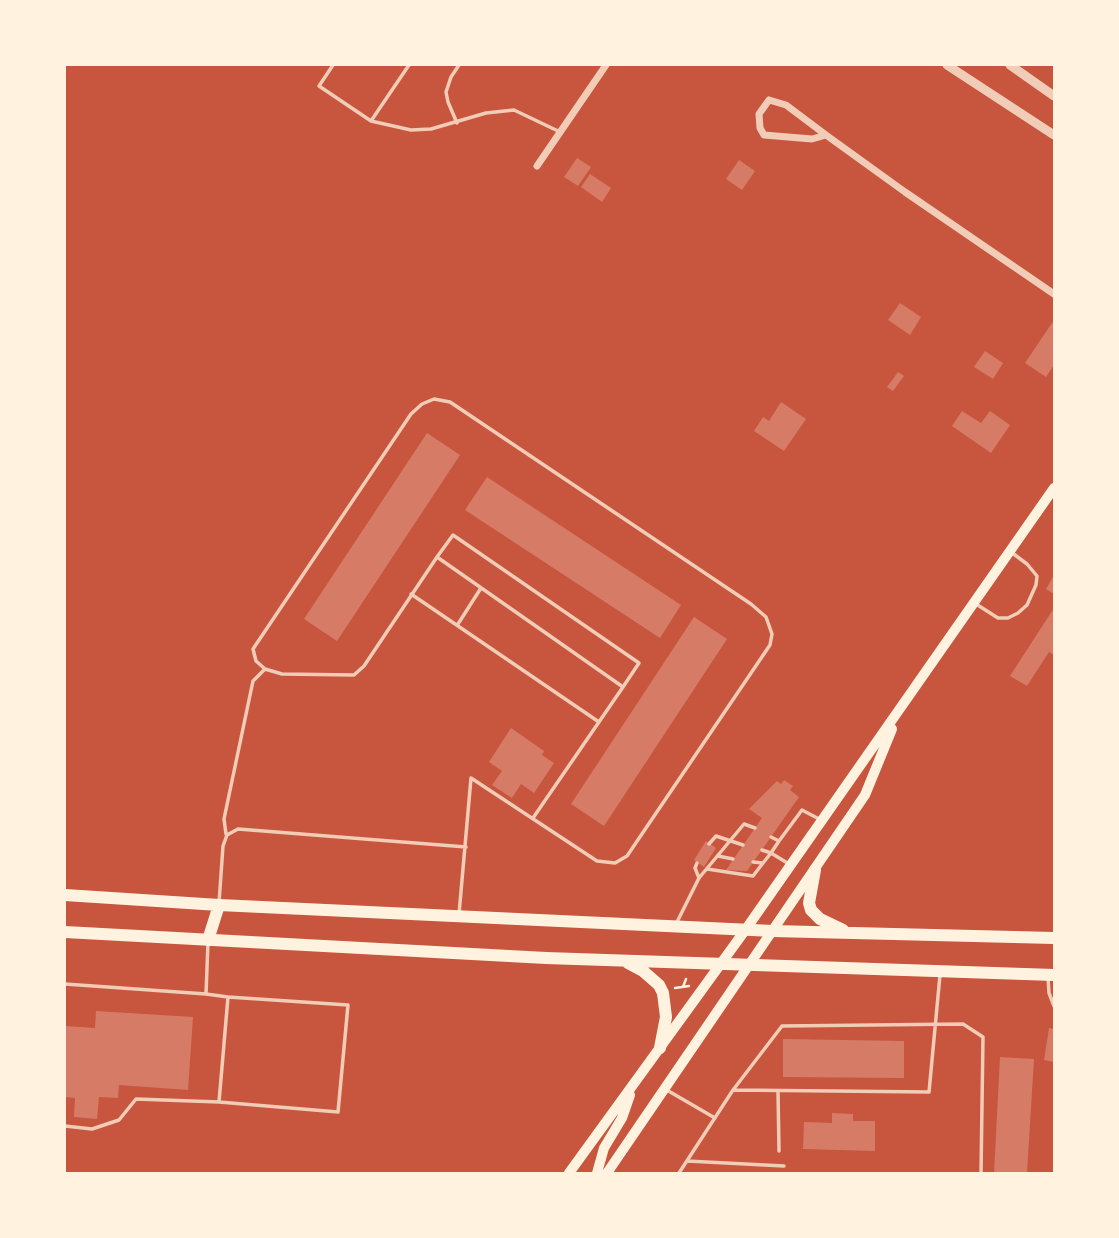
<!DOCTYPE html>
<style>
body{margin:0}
#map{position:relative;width:1119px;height:1238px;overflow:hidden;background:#c8553d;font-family:Lora,serif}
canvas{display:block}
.frame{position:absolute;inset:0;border:66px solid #fff3e0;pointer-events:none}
</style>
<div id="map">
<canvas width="1119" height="1238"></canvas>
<div class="frame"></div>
</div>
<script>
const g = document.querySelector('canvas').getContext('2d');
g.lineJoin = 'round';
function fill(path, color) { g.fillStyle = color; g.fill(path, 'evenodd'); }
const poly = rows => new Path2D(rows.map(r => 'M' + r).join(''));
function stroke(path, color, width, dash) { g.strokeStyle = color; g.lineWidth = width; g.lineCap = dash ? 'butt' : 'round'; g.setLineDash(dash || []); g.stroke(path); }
fill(poly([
 [577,158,591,167,578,186,564,177],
 [739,160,755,171,742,190,726,179],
 [590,174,611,188,602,202,581,187],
 [900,303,921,317,910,335,888,320],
 [1054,320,1054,365,1046,377,1025,363],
 [985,351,1003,363,993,379,974,367],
 [898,372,904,376,893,391,887,387],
 [781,402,806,419,784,451,754,431,763,417,769,421],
 [962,411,981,423,990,411,1010,425,991,453,952,426],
 [427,433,460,455,337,641,304,619],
 [487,477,681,605,660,638,465,510],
 [1054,575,1054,594,1046,589],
 [1054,608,1054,655,1049,652,1027,686,1010,676],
 [694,617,727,639,604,826,571,804],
 [511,728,544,751,542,755,554,763,534,793,521,784,512,798,492,785,502,771,489,762],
 [784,780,793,786,790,790,799,797,747,871,726,870,762,818,749,809,777,781,781,784],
 [706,841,716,848,704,867,694,860],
 [96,1011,193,1017,188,1090,119,1085,118,1098,99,1097,97,1119,74,1117,75,1098,65,1097,65,1026,95,1028],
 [1049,1028,1054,1029,1054,1062,1044,1060],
 [783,1039,904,1041,904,1078,783,1077],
 [1000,1057,1034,1059,1027,1173,994,1173],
 [832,1113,853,1114,853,1121,875,1121,875,1151,803,1149,804,1122,832,1123]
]), '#d67c66');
stroke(poly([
 [683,987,686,979],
 [675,988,689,986]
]), '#fff3e0', 2.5);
stroke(poly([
 [333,65,319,86,371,121],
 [409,65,371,121,411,130,431,129,486,113,514,110,558,131],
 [457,123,448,102,446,92,451,77,459,65],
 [437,557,453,535,639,663,623,687],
 [411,594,599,722],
 [976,604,998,618,1008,618,1018,613,1027,605,1036,585,1037,576,1027,564,1011,552],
 [458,624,481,588],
 [226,834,224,819,253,681,265,669],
 [779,841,802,810,821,820],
 [709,844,716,836,743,845],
 [762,850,771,853,779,841,771,837],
 [718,856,733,859],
 [753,862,763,863,771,853,789,864],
 [697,863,695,868,699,878],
 [707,869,753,876,763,863],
 [219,903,223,846,227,835,238,829,466,847],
 [459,914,471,778,597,861,615,863,627,856,770,645,772,634,766,617,751,604,450,402,434,399,422,404,411,414,253,649,256,661,265,669,282,674,354,675,364,666,437,557,623,687,533,818],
 [676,924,699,878,744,824,755,828],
 [1048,977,1049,993,1054,1006],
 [65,984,206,994],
 [665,1089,715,1118],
 [733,1090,782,1026,963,1024,983,1037,981,1173],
 [778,1091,779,1151],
 [219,1102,338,1112,348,1005,228,997],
 [65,1126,92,1129,119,1120,136,1099,219,1102,228,997,206,994,208,942],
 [687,1161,784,1166],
 [679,1173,733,1090,929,1092,940,975]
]), '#f1ccb7', 3.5);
stroke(poly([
 [769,100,786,105,826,135,812,139,764,135,760,128,759,114,769,100],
 [826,135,905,192,1054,294],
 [537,166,606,65]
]), '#f1ccb7', 7);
stroke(poly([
 [947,65,1054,135],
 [1010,65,1054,96]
]), '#f1ccb7', 9);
stroke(poly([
 [569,1173,746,929,1054,488],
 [597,1173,604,1148,622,1118,630,1095],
 [607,1173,865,795,892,729]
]), '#fff3e0', 10);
stroke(poly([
 [815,870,809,903,811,910,820,919,843,930],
 [65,895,219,905,773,931,1054,938],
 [65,932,546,958,1054,975],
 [208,940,219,905],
 [628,963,643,971,659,985,663,993,666,1017,660,1048]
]), '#fff3e0', 12);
</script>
